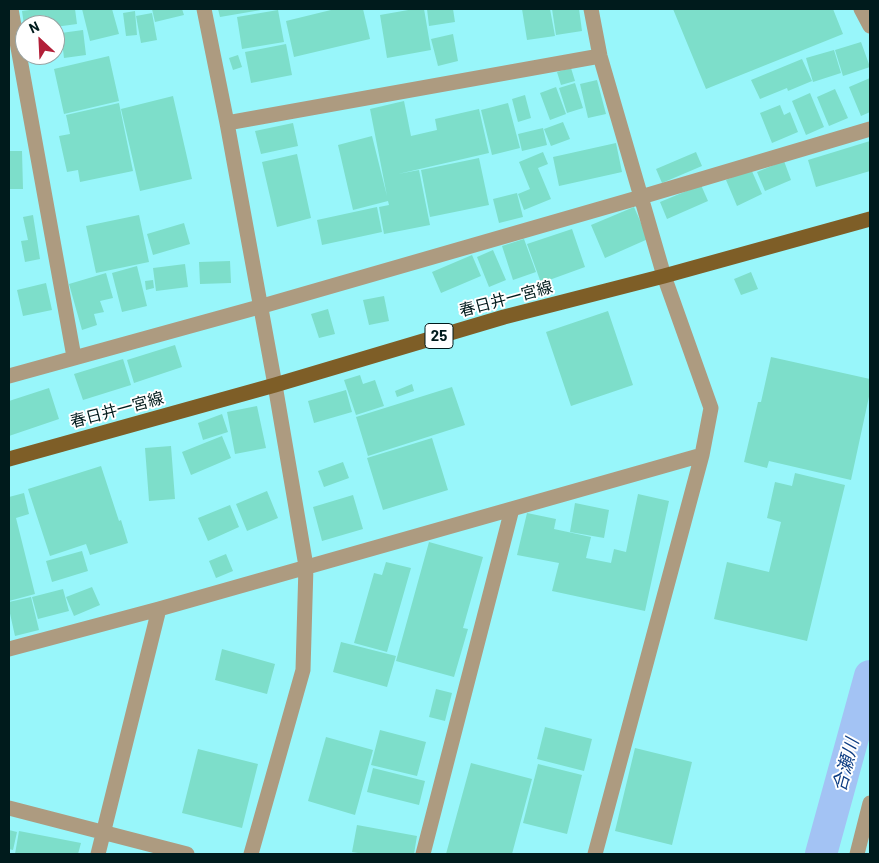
<!DOCTYPE html>
<meta charset="utf-8">
<style>
body{margin:0}
#map{position:relative;width:879px;height:863px;overflow:hidden;background:#98f6fa;font-family:Barlow,sans-serif}
canvas{display:block}
.frame{position:absolute;inset:0;border:10px solid #001b1c;pointer-events:none}
.north{position:absolute;left:15px;top:15px;width:50px;height:50px;box-sizing:border-box;background:#fff;border:1px solid #99a4a4;border-radius:50%;rotate:335deg;font-size:14px;font-weight:700;line-height:20px;text-align:center;color:#001b1c}
.north::after{content:'';display:block;margin:auto;width:18px;height:22px;background:#b21f38;clip-path:polygon(50% 0,100% 100%,50% 72%,0 100%)}
</style>
<div id="map">
<canvas width="879" height="863"></canvas>
<div class="frame"></div>
<div class="north">N</div>
</div>
<script>
const g = document.querySelector('canvas').getContext('2d');
g.lineJoin = 'round';
const poly = rows => new Path2D(rows.map(r => 'M' + r).join(''));
function stroke(path, color, width, dash) { g.strokeStyle = color; g.lineWidth = width; g.lineCap = dash ? 'butt' : 'round'; g.setLineDash(dash || []); g.stroke(path); }
function fill(path, color) { g.fillStyle = color; g.fill(path, 'evenodd'); }
function drawText(font, color, halo, rows, align = 'center') {
  g.font = font + ' Barlow,"Noto Sans JP",sans-serif'; g.lineWidth = 4; g.setLineDash([]); g.textBaseline = 'middle'; g.strokeStyle = halo; g.fillStyle = color; for (const [text, x, y, turn = 0] of rows) {
    g.save(); g.translate(x, y); g.rotate((+turn || 0) * Math.PI / 180); g.textAlign = isNaN(turn) ? turn : align; if (halo) g.strokeText(text, 0, 0); g.fillText(text, 0, 0); g.restore();
  }
}
stroke(poly([
 [821,854,870,676]
]), '#a3c3f4', 32);
fill(poly([
 [37,9,75,9,77,24,55,27,55,25,24,25,22,11],
 [82,9,112,9,119,34,90,41],
 [152,9,182,9,184,15,155,22],
 [218,9,261,9,261,10,220,17],
 [335,9,363,9,370,39,294,57,286,21],
 [414,9,424,9,431,50,387,58,380,15],
 [427,9,453,9,455,22,429,26],
 [522,9,550,9,555,36,527,40],
 [552,9,579,9,582,31,556,35],
 [673,9,833,9,843,34,706,89],
 [278,10,284,42,242,49,237,17],
 [135,11,137,35,126,36,123,13],
 [152,13,157,40,141,43,136,16],
 [83,30,86,55,64,58,61,33],
 [453,34,458,61,438,66,431,39],
 [861,42,870,67,843,76,835,50],
 [286,44,292,75,251,83,245,52],
 [834,50,841,73,813,82,806,58],
 [238,55,242,67,233,70,229,58],
 [109,56,119,101,64,114,54,69],
 [802,59,812,81,788,91,787,88,760,99,751,80],
 [571,68,575,81,561,85,557,72],
 [870,78,870,112,861,116,849,87],
 [597,80,606,114,588,118,580,84],
 [575,83,583,108,567,113,559,88],
 [556,87,566,114,550,120,540,93],
 [835,89,848,118,829,126,817,97],
 [810,93,824,127,806,135,792,101],
 [525,95,531,118,518,122,512,99],
 [173,96,192,179,140,191,121,109],
 [404,101,411,136,437,130,435,119,479,109,489,153,398,174,419,170,430,225,384,234,379,207,389,205,388,201,353,210,338,145,372,136,387,196,370,109],
 [119,103,133,171,80,182,78,170,67,172,59,136,70,134,66,115],
 [508,103,520,148,492,155,481,110],
 [780,105,784,115,790,112,798,132,772,143,760,113],
 [563,122,570,139,551,146,544,129],
 [293,123,298,146,261,154,255,131],
 [543,128,547,145,522,151,518,134],
 [870,141,870,171,816,187,808,160],
 [616,143,622,172,559,186,553,157],
 [9,151,22,151,23,189,9,189],
 [543,152,548,164,538,168,551,199,524,210,518,194,530,189,519,162],
 [696,152,702,166,662,183,656,169],
 [297,154,311,218,277,227,262,162],
 [479,158,489,205,430,217,421,170],
 [784,161,791,180,765,191,757,172],
 [751,169,762,194,737,206,726,180],
 [701,185,708,201,667,219,660,202],
 [517,193,523,217,499,223,493,199],
 [377,207,382,232,322,245,317,220],
 [634,207,648,239,605,258,591,225],
 [33,215,40,259,25,262,21,241,28,240,23,217],
 [139,215,149,262,96,273,86,226],
 [184,223,190,244,153,255,147,234],
 [572,229,585,267,541,283,527,244],
 [524,239,536,272,513,280,502,246],
 [493,250,506,280,489,287,477,257],
 [472,255,481,276,441,293,432,272],
 [230,261,231,283,200,284,199,262],
 [185,264,188,287,156,291,153,268],
 [137,266,147,306,122,312,112,273],
 [751,272,758,289,741,295,734,279],
 [106,273,113,298,100,301,104,312,94,314,97,325,82,330,69,284],
 [153,280,154,288,146,290,145,281],
 [46,283,52,310,23,316,17,290],
 [384,296,389,321,369,325,363,300],
 [328,309,335,334,319,338,311,314],
 [608,311,633,385,571,406,546,332],
 [175,345,182,367,134,383,127,360],
 [771,357,870,379,870,392,851,480,769,461,767,468,744,462,758,402,761,402],
 [123,359,131,385,83,400,74,374],
 [360,375,363,384,375,380,384,406,356,415,344,380],
 [412,384,414,391,397,397,395,391],
 [452,387,465,425,368,456,356,417],
 [49,388,59,419,9,436,9,401],
 [346,390,352,412,314,423,308,401],
 [257,406,266,448,235,454,227,412],
 [222,414,228,432,203,440,198,423],
 [222,436,231,458,191,475,182,452],
 [432,438,448,490,383,510,367,458],
 [171,446,175,499,149,501,145,448],
 [343,462,349,478,324,487,318,471],
 [101,466,119,521,121,520,128,543,90,555,86,544,50,556,28,489],
 [795,473,845,485,807,641,714,619,727,562,769,572,781,522,767,518,775,482,792,486],
 [267,491,278,518,247,531,236,504],
 [24,493,29,514,16,518,35,594,9,601,9,497],
 [638,494,669,501,645,611,552,591,559,563,517,555,527,513,556,519,554,529,591,537,586,558,611,563,614,549,626,552],
 [353,495,363,529,322,541,313,507],
 [575,503,609,510,604,538,570,532],
 [230,505,239,527,208,541,198,518],
 [429,542,483,557,463,628,468,629,454,677,396,661],
 [82,551,88,571,52,582,46,561],
 [226,554,233,571,216,578,209,561],
 [386,562,411,568,387,652,354,643,374,573,382,575],
 [92,587,100,605,74,616,66,597],
 [63,589,69,611,38,619,32,597],
 [31,597,39,630,15,636,9,609,9,602],
 [341,642,396,656,387,687,333,672],
 [222,649,275,664,267,694,215,680],
 [436,689,452,693,445,721,429,717],
 [545,727,592,739,584,771,537,759],
 [380,730,426,742,417,776,371,765],
 [326,737,373,750,355,815,308,801],
 [635,748,692,762,672,845,615,831],
 [198,749,258,764,242,828,182,813],
 [471,763,532,779,512,854,446,854],
 [538,764,582,775,567,834,523,823],
 [373,768,425,781,419,805,367,792],
 [357,825,417,836,414,854,364,854,352,852],
 [9,830,17,832,13,850,9,849],
 [19,831,81,843,78,854,15,854]
]), '#7ddeca');
stroke(poly([
 [11,9,74,357],
 [204,9,227,123,275,385,306,566,303,670,251,854],
 [591,9,600,56,664,276,711,408,702,455,595,854],
 [861,9,870,26],
 [227,123,600,56],
 [9,376,259,307,641,197,870,129],
 [9,649,159,609,702,455],
 [9,808,187,854],
 [98,854,159,609],
 [423,854,512,509],
 [857,854,870,803]
]), '#ad9b80', 15);
stroke(poly([
 [9,459,275,385,504,317,664,276,870,219]
]), '#7e5e27', 15);
for (const [x, y, w] of [
 [439,336,28]
]) { const box = new Path2D(); box.roundRect(x - w / 2, y - 12.5, w, 25, 4); g.fillStyle = '#fff'; g.fill(box); stroke(box, '#001b1c', 1); }
drawText('bold 15px', '#001b1c', null, [
 ["25",439,336]
]);
drawText('16px', '#001b1c', '#fff', [
 ["春日井一宮線",506,299,-15],
 ["春日井一宮線",117,410,-15]
]);
drawText('italic 18px', '#0e3e84', '#fff', [
 ["合瀬川",846,765,-75]
]);
</script>
